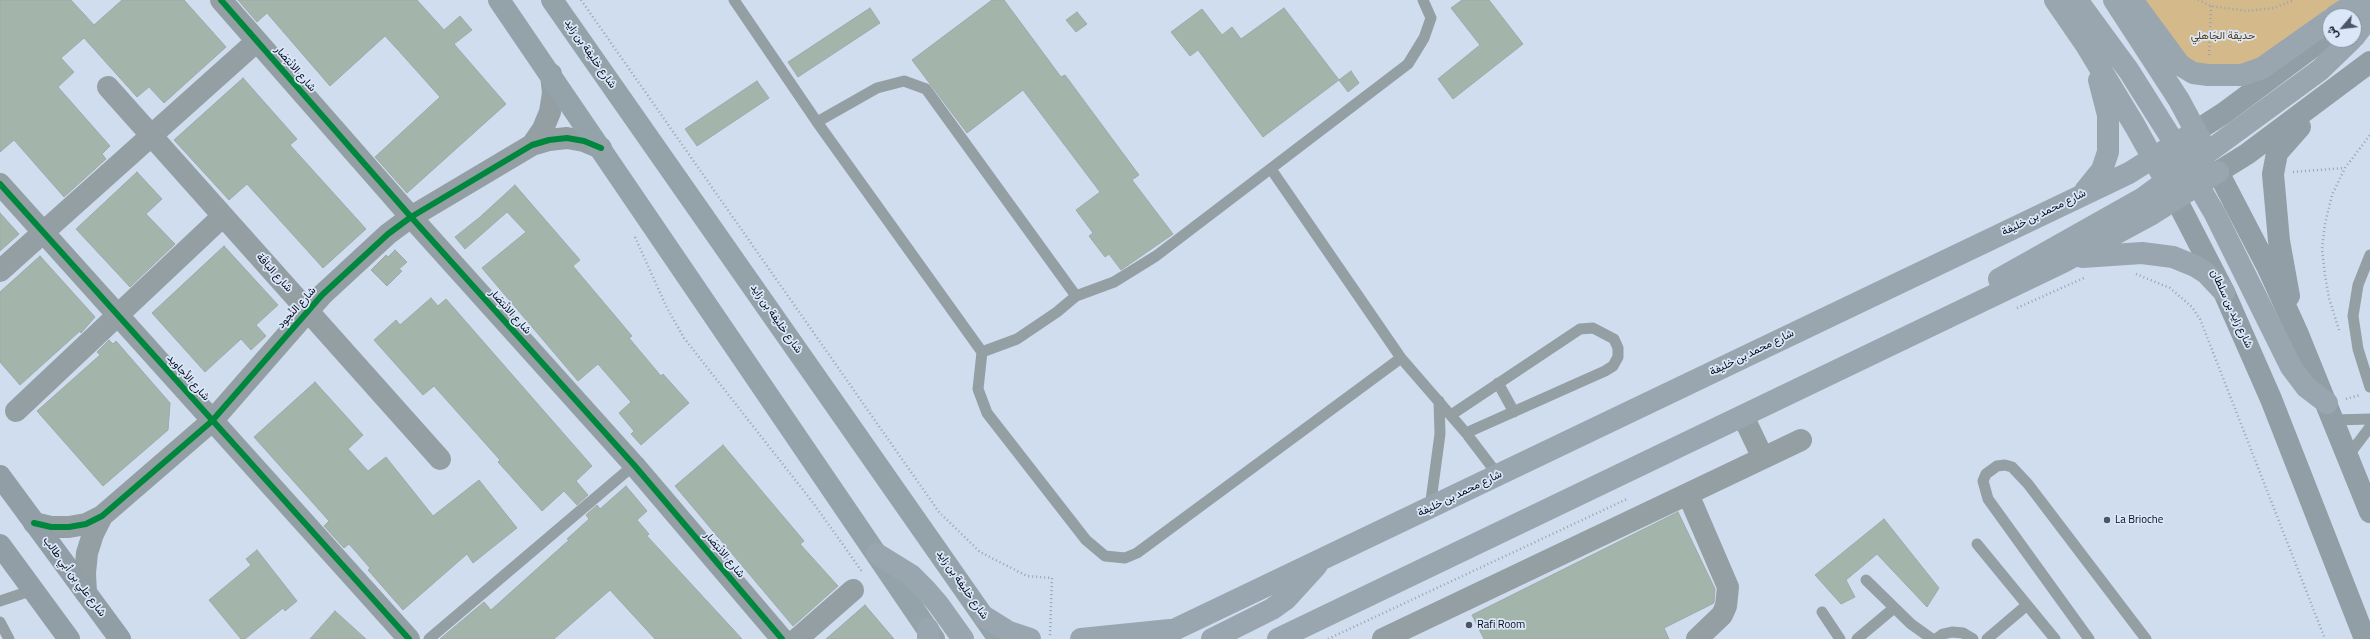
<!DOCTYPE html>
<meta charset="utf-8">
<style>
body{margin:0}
#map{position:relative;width:2370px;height:639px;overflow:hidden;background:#d0ddef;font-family:"Titillium Web",Vazirmatn,sans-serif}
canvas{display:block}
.north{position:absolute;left:2322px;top:8px;width:40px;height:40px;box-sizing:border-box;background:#dbe7f8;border:1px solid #858f9f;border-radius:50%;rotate:242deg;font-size:11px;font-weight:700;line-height:16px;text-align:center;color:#040c1a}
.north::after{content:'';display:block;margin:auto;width:14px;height:18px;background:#4b5565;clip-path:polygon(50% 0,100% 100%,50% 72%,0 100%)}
</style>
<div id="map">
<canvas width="2370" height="639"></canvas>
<div class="north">ش</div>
</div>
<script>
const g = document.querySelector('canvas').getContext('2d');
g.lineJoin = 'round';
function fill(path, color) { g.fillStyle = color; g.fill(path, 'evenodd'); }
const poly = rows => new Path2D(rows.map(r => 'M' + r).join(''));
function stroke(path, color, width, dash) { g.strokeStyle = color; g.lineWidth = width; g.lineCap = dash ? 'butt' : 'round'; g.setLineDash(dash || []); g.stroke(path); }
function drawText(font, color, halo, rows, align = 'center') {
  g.font = font + ' "Titillium Web",Vazirmatn,sans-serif'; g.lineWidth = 3.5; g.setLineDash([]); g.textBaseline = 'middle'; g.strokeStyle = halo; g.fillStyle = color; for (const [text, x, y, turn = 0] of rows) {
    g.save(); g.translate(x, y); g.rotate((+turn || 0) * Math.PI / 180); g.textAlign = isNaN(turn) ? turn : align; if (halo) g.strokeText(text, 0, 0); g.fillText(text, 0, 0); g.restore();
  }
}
fill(poly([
 [2140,0,2346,0,2255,66,2192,66]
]), '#d4b98b');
const building = poly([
 [0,0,71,0,94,25,122,0,184,0,226,47,164,103,149,87,137,97,84,38,61,58,74,72,58,87,110,146,102,154,106,159,64,197,14,140,0,152,0,0],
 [238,0,417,0,444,30,460,16,472,30,454,44,506,104,407,193,375,157,440,97,398,50,385,36,330,86,267,13,257,22,238,0],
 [992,0,1004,0,1061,77,1065,75,1139,175,1132,180,1173,234,1121,270,1109,254,1105,257,1089,236,1093,233,1076,210,1100,192,1023,90,967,133,912,60,992,0],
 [1462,0,1489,0,1523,44,1453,99,1438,79,1480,45,1451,8,1462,0],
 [870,8,880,23,798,77,788,62,870,8],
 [1284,8,1339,80,1263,137,1198,50,1190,56,1171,32,1202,9,1222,35,1232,27,1241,39,1284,8],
 [1077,12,1087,24,1076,32,1066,20,1077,12],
 [1351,71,1359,83,1348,92,1339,80,1351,71],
 [243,78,297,139,290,145,366,229,323,268,247,184,229,200,174,140,243,78],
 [757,81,769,98,697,146,685,129,757,81],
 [137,172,162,199,146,214,175,244,130,287,76,229,137,172],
 [515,185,580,260,573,266,632,336,629,338,661,376,663,374,689,403,641,445,631,434,634,431,619,413,631,402,598,364,578,381,482,268,526,232,507,212,465,249,455,237,480,217,515,185],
 [0,213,19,234,0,251,0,213],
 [224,246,278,305,256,325,266,336,251,350,241,339,205,372,152,313,224,246],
 [395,250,407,262,399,269,402,271,387,286,371,270,386,255,388,257,395,250],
 [40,256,95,317,81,333,80,331,20,385,0,362,0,292,40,256],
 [431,298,438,306,446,299,592,466,576,481,588,495,577,505,564,491,542,511,498,462,500,460,434,386,423,395,374,340,396,320,400,325,431,298],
 [109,340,113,344,116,341,170,403,168,430,103,486,37,411,100,355,97,352,109,340],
 [315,382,363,435,348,449,368,471,386,457,433,516,479,480,517,528,473,563,467,554,403,610,368,570,370,568,349,544,344,548,324,526,329,521,254,437,315,382],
 [723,445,804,541,800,544,838,586,793,626,675,486,723,445],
 [626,486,647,511,637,520,649,534,647,536,742,639,655,639,610,590,554,639,440,639,484,602,491,610,569,540,567,539,589,519,586,515,597,505,600,509,626,486],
 [1678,512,1715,589,1714,603,1664,628,1669,639,1484,639,1472,615,1678,512],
 [1884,519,1939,588,1927,607,1877,554,1846,580,1855,597,1841,604,1815,575,1884,519],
 [257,550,297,601,285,611,283,608,245,639,241,639,209,600,251,565,246,559,257,550],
 [865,605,894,639,826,639,865,605],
 [335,611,366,639,310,639,335,611]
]);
fill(building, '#a3b4ab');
stroke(building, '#9ea9aa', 1);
stroke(poly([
 [581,0,939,512,980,552,1027,576,1052,578,1050,636],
 [2198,0,2211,6,2247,11,2274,8,2294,0],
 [2209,55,2211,6],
 [2293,172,2344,168],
 [635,237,666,306,684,338,814,504,863,573],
 [2136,274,2170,288,2192,307,2200,319,2325,639],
 [2017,308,2084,278],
 [2339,330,2329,298,2325,275,2322,249,2325,224,2332,195,2345,168,2370,135],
 [2346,399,2360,395],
 [1328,639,1627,499]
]), '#99a3ad', 2.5, [1, 3]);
stroke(poly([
 [734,0,817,122,982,352,978,389,987,413,1086,540,1105,556,1125,558,1137,553,1401,358],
 [817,122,877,88,904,81,926,89,1076,296],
 [1271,169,1401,358,1466,433,1498,475],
 [2370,255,2358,285,2353,316,2358,349,2370,387],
 [982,352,1017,339,1057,312,1076,296,1114,282,1156,256,1408,64,1424,38,1431,18,1423,0],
 [1498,383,1514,412],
 [1451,415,1580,329,1593,328,1614,339,1618,348,1618,357,1613,366,1605,371,1466,433],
 [2334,420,2370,419],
 [2348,456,2370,427],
 [1430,508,1440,434,1439,401],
 [1977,544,2055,639],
 [1866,580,1911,624,1932,639],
 [0,601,33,590],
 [1822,612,1840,639],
 [0,622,9,639],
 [429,639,634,465],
 [1857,639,1894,608],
 [1936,639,1943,634,1952,632,1963,633,1973,639],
 [1987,639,2027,605],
 [2089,639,1988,499,1983,481,1986,474,1997,466,2005,465,2012,467,2028,484,2146,639]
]), '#949fa4', 11);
stroke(poly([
 [221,0,411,217,634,465,782,639],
 [108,87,440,459],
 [532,145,543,129,550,112,553,93,551,74],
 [0,184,409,639],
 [0,271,257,41],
 [16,411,223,216],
 [1743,416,1763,458],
 [1688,494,1728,587,1726,606,1722,615,1697,639],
 [34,523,51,527,69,527,86,524,102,516,212,421,322,295,388,234,411,217,532,145,549,140,567,138,584,141,601,148],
 [86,593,85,573,87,553,93,534,102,516],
 [797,639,853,590],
 [1383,639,1801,440]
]), '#949fa4', 22);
stroke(poly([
 [2370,62,2247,154,2218,172,2268,268,2297,332,2370,512],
 [2196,131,2224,113,2330,34],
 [2176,199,2224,292,2271,399,2365,639],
 [2289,296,2279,241,2273,174,2277,153,2300,127],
 [0,476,120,639],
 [0,545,69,639]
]), '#929ea5', 22);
stroke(poly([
 [499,0,934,639],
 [552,0,999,639]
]), '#94a2aa', 22);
stroke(poly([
 [2055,0,2086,45,2135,126,2160,171],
 [2077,0,2129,71,2175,144,2186,155],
 [2114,0,2179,100,2202,143],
 [2132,0,2180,65,2193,73,2208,75,2242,75,2262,68,2330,20],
 [2335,16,2360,0],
 [2354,37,2370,16],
 [2153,158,2179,169,2198,185,2215,214,2291,367,2306,387,2327,403],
 [2188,178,2208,152,2320,70,2351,40],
 [2085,191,2102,170,2108,152,2108,115,2099,80],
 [2082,257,2142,253,2173,257,2195,266,2206,273,2224,292],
 [1999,279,2143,198,2166,181,2184,163,2191,149,2196,131],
 [877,554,911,575,925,589,938,604,963,639],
 [985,617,1009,632,1030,639],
 [928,639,928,629],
 [1081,639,1170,630],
 [1155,639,2129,173,2196,131],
 [1212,639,1272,609,1286,599,1317,565],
 [1278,639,2063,262,2152,214,2218,172]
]), '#99a6af', 22);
stroke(poly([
 [221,0,411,217,634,465,782,639],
 [0,184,409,639],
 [34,523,51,527,69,527,86,524,102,516,212,421,322,295,388,234,411,217,532,145,549,140,567,138,584,141,601,148]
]), '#00873e', 6);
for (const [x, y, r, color] of [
 [2107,520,4,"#4b5565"],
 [1469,625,4,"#4b5565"]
]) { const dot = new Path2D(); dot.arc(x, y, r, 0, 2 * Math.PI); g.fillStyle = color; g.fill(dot); stroke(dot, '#dbe7f8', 1.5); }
drawText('11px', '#573e15', '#dbe7f8', [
 ["حديقة الجَاهلِي",2223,36]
]);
drawText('11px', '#040c1a', '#dbe7f8', [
 ["شارع خليفة بن زايد",590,54,55],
 ["شارع الانْتِصَار",295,69,49],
 ["شارع محمد بن خليفة",2044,213,-26],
 ["شارع البَاقَة",274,273,48],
 ["شارع النُجود",297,308,-48],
 ["شارع زايد بن سلطان",2231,309,65],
 ["شارع الانْتِصَار",510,312,48],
 ["شارع خليفة بن زايد",776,319,55],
 ["شارع محمد بن خليفة",1752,353,-26],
 ["شارع الأجاويد",188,378,48],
 ["شارع محمد بن خليفة",1460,494,-26],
 ["شارع الانْتِصَار",724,555,50],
 ["شارع علي بن أبي طالب",74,577,53],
 ["شارع خليفة بن زايد",962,585,55]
]);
drawText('11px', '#040c1a', '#dbe7f8', [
 ["La Brioche",2115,520],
 ["Rafi Room",1477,625]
], 'left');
</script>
